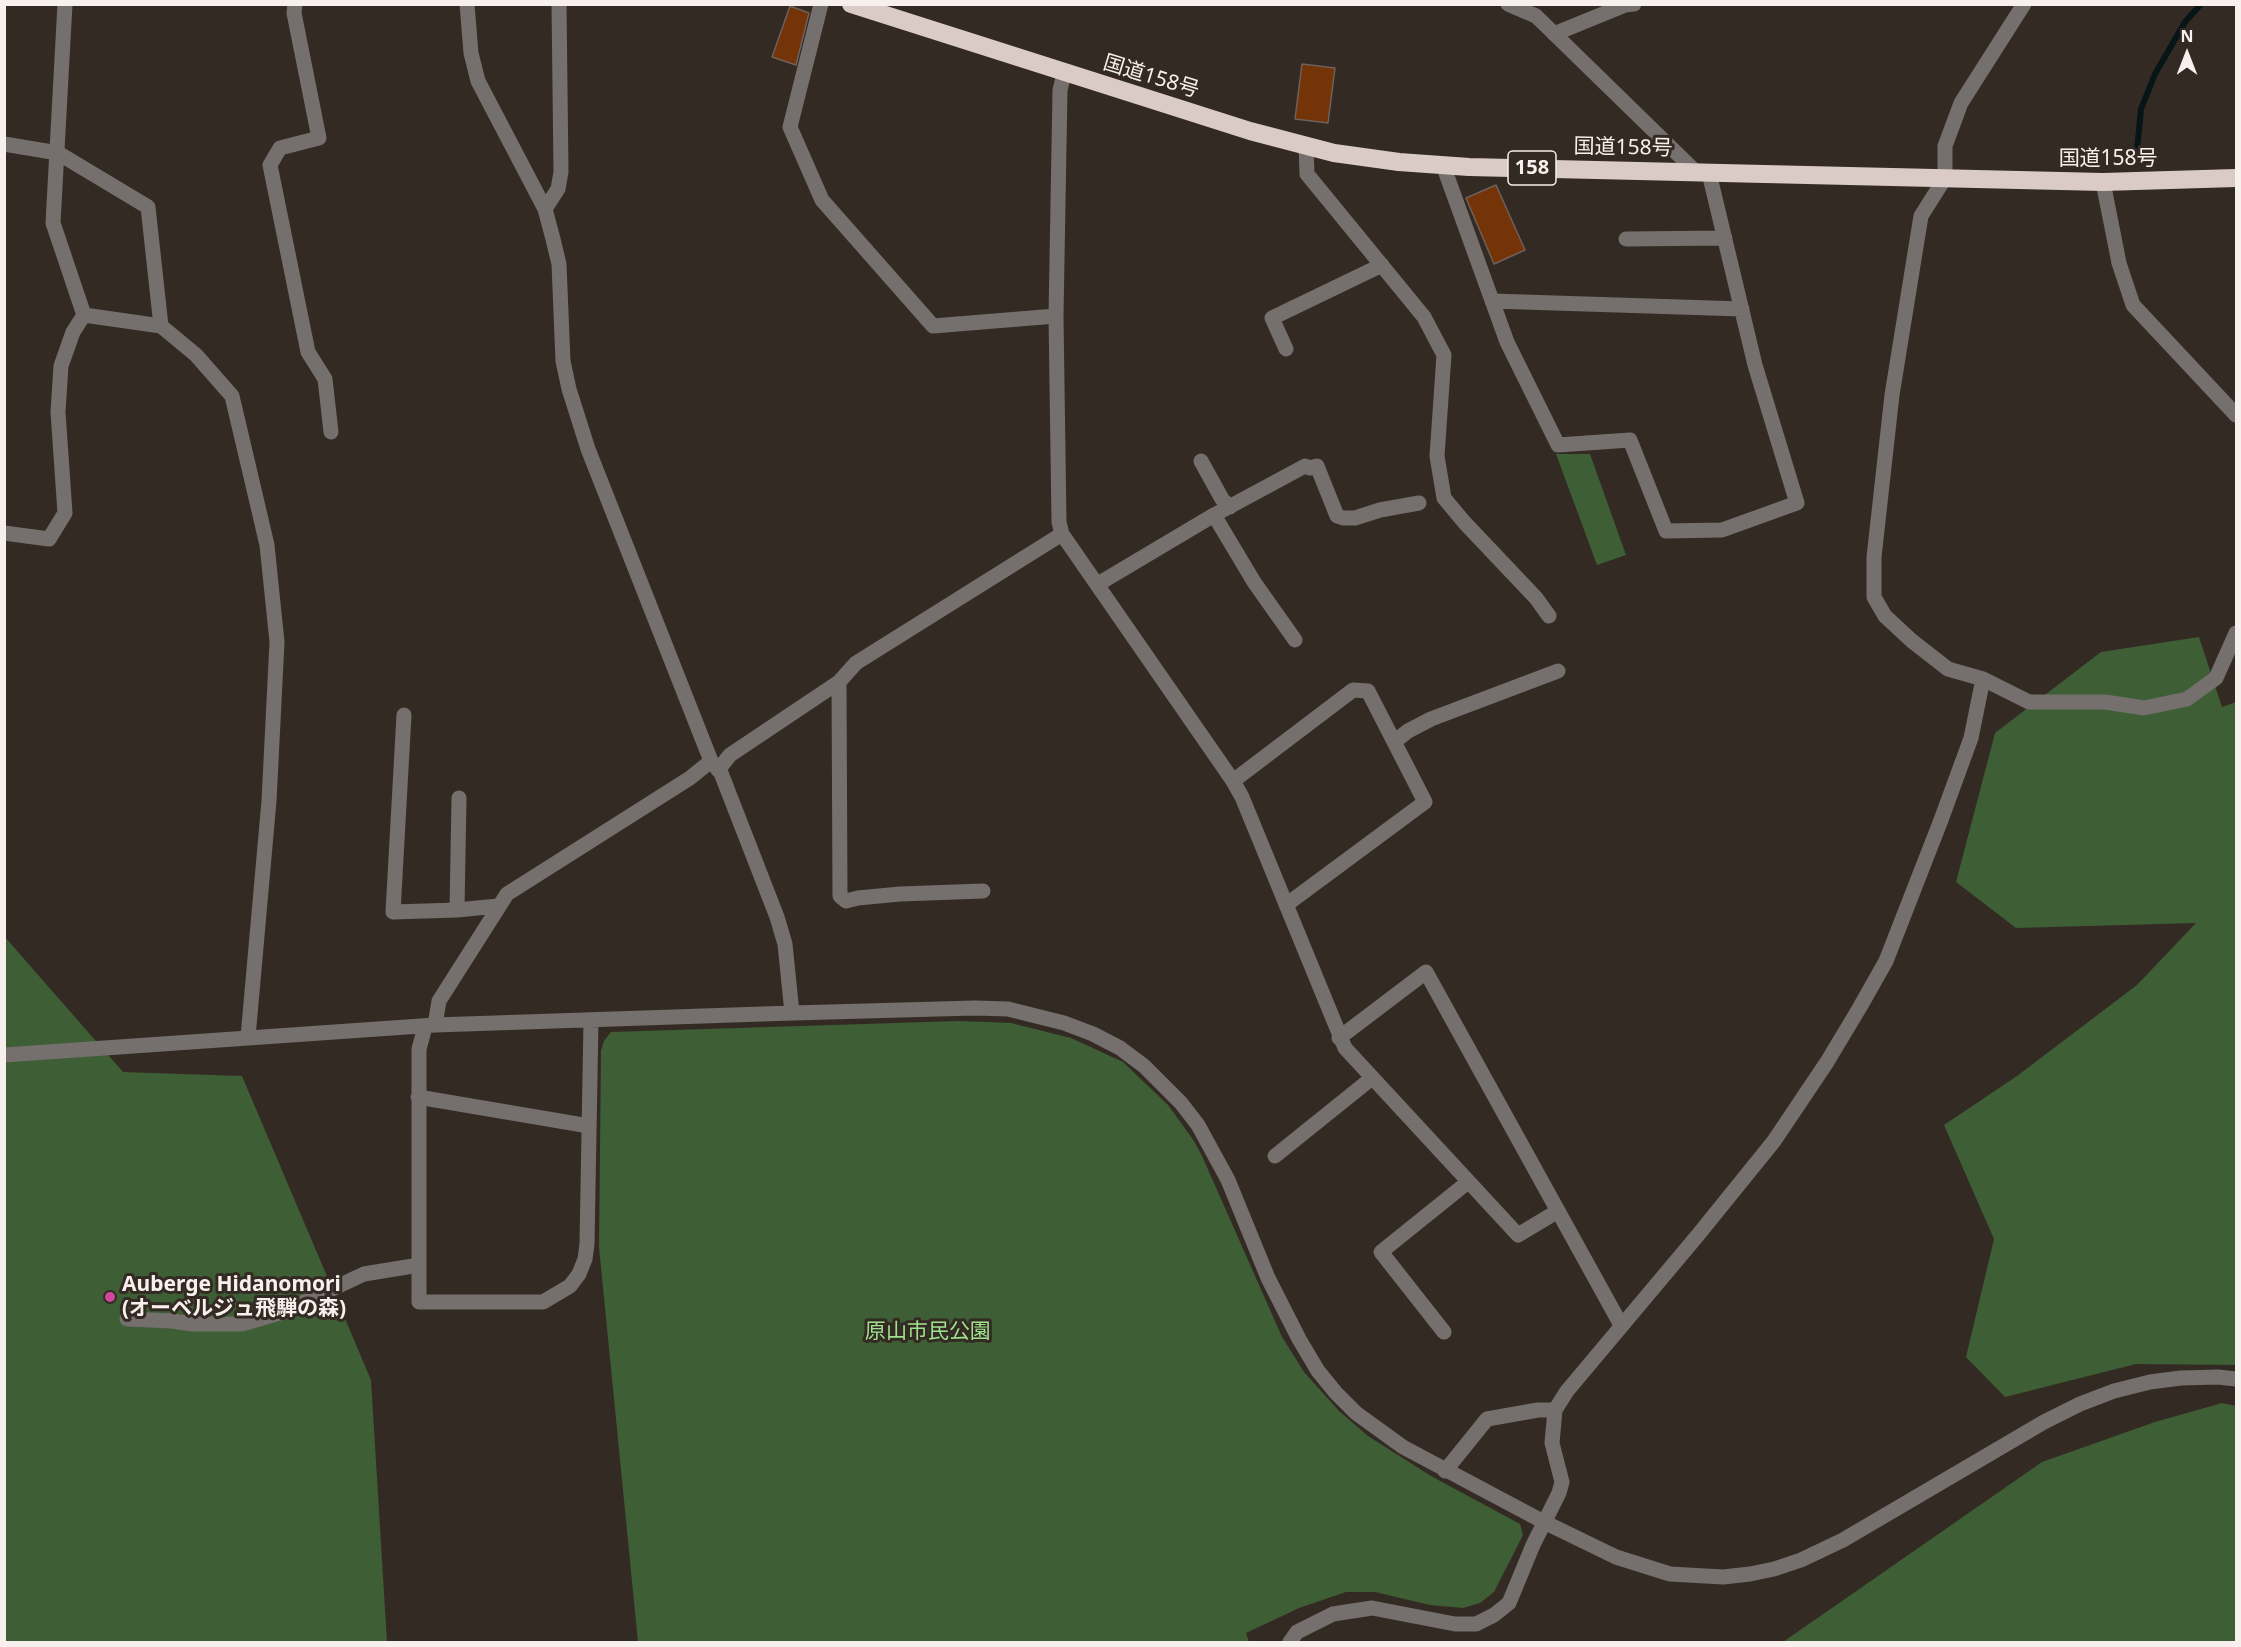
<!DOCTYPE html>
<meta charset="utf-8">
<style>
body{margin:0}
#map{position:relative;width:2241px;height:1647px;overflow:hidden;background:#342a24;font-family:"Noto Sans",sans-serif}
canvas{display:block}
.frame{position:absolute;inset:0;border:6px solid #f7f0ec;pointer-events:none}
.north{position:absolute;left:2157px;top:24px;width:60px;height:60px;-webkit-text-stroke:4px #342a24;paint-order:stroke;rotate:0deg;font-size:16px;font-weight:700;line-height:24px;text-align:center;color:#f7f0ec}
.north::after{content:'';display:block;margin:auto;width:21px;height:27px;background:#f7f0ec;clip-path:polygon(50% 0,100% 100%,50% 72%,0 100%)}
</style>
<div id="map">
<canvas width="2241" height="1647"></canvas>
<div class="frame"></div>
<div class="north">N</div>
</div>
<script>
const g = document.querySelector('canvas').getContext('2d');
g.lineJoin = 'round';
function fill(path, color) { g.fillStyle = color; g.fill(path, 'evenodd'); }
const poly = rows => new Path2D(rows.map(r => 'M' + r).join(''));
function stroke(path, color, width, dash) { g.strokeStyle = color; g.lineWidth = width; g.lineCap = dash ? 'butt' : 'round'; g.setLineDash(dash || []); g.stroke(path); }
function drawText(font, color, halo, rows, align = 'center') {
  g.font = font + ' "Noto Sans","Noto Sans JP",sans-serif'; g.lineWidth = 6; g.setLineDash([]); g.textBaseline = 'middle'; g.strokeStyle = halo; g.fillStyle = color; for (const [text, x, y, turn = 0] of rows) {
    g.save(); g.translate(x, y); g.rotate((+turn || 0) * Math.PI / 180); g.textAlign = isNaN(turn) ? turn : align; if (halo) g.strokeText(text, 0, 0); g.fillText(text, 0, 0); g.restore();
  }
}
fill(poly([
 [1556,454,1590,454,1626,555,1597,565],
 [2199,637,2222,707,2236,702,2236,1365,2136,1364,2005,1397,1966,1357,1994,1239,1944,1125,2017,1076,2137,985,2196,923,2016,928,1956,882,1995,733,2101,652],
 [4,936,123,1072,242,1076,371,1380,387,1642,5,1642],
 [959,1021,1011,1023,1071,1038,1123,1062,1168,1105,1194,1141,1202,1156,1282,1337,1304,1372,1339,1411,1368,1436,1431,1476,1520,1524,1523,1535,1494,1592,1480,1603,1463,1608,1430,1605,1375,1592,1346,1592,1299,1608,1246,1633,1249,1642,638,1642,599,1247,601,1051,604,1041,611,1032],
 [2222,1403,2236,1406,2236,1642,1783,1642,2042,1462,2155,1422]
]), '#3e5e35');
stroke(poly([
 [2137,150,2141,109,2155,74,2185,22,2201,4]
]), '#071517', 6);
const building = poly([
 [790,6,809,13,796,65,772,57,790,6],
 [1302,64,1335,68,1328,123,1295,119,1302,64],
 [1496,185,1525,250,1494,264,1466,198,1496,185]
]);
fill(building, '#743407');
stroke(building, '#6e615b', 1.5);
stroke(poly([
 [65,4,53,223,84,315],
 [295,4,294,13,319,138,280,148,270,165,308,352,325,379,331,432],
 [467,4,471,53,478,81,545,209,553,239,559,264,563,361,569,389,588,449,711,761,721,773,777,917,785,944,792,1013],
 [821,4,790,127,822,200,933,326,1056,316],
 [1508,4,1536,16,1696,172],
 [2024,4,1961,103,1945,146,1945,178,1921,216,1892,395,1874,557,1874,597,1885,616,1912,641,1948,669,1983,679,2029,702,2105,702,2144,708,2187,699,2216,678,2236,633],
 [1554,34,1625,5,1634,4],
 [1064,74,1060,90,1056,316,1059,522,1062,534,1233,781,1242,797,1345,1048,1518,1235,1558,1211,1621,1325],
 [4,144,58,153,148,207,161,326],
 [1306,146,1307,174,1424,317,1444,355,1437,456,1444,498,1464,522,1536,598,1549,616],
 [1443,165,1507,342,1558,445,1630,440,1666,531,1722,530,1797,503,1755,365,1709,173],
 [2103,182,2119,263,2133,305,2236,415],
 [545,209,558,189,561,172,559,4],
 [1626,239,1725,238],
 [1492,301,1742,309],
 [84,315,161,326,196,355,232,396,267,545,277,642,269,801,248,1037],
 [1286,349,1272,318,1382,265],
 [1201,461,1222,499,1230,507],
 [1214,515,1254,582,1295,640],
 [4,533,49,539,65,513,58,412,61,366,73,332,84,315],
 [1098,584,1214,515,1305,466,1310,468,1317,466,1337,516,1343,518,1355,518,1380,510,1419,503],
 [839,682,840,896,846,901,858,898,900,894,983,891],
 [404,715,393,912,457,910],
 [1394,742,1408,731,1431,719,1558,671],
 [718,770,730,755,839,682,856,663,1062,534],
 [1233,781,1353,690,1368,691,1425,802,1286,905],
 [459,798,457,910,498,906],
 [435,1025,439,1001,507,894,690,778,711,761],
 [425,1027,419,1049,419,1302,543,1302,570,1286,579,1274,585,1259,587,1244,591,1021],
 [1339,1038,1426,972,1558,1211],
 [4,1055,435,1025,792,1013,975,1008,1008,1009,1064,1023,1093,1034,1120,1048,1144,1066,1181,1103,1198,1125,1228,1180,1268,1278,1299,1339,1318,1371,1336,1393,1356,1413,1403,1447,1544,1522,1616,1557,1670,1574,1723,1577,1750,1574,1774,1569,1801,1560,1843,1540,2044,1422,2080,1404,2114,1391,2150,1382,2181,1378,2218,1377,2236,1379],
 [418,1097,589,1126],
 [1275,1156,1372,1078],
 [127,1319,172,1321,192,1324,242,1324,283,1312,364,1274,419,1265],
 [1444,1332,1381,1252,1468,1182],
 [1445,1471,1487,1419,1538,1410,1555,1410],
 [1290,1642,1297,1632,1333,1614,1372,1608,1455,1624,1476,1624,1494,1615,1509,1603,1533,1545,1559,1493,1562,1482,1552,1443,1555,1410,1567,1391,1698,1235,1774,1141,1827,1062,1860,1007,1886,961,1941,820,1971,738,1983,679]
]), '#756f6d', 15);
stroke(poly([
 [851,4,1250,131,1334,153,1399,162,1469,167,2103,182,2236,178]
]), '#dbcbc7', 18);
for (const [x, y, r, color] of [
 [110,1297,6,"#d1479c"]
]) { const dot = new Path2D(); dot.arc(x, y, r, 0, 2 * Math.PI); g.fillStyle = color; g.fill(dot); stroke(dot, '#342a24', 2); }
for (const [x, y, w] of [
 [1532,168,48]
]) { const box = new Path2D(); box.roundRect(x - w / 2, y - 17, w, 34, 4.5); g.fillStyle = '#342a24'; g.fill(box); stroke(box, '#f7f0ec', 1.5); }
drawText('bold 20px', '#f7f0ec', null, [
 ["158",1532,168]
]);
drawText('21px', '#f7f0ec', '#342a24', [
 ["国道158号",1151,77,17],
 ["国道158号",1623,148,1],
 ["国道158号",2108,159]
]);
drawText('bold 21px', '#f7f0ec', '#342a24', [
 ["Auberge Hidanomori",122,1285],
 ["(オーベルジュ飛騨の森)",122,1309]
], 'left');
drawText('21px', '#9ee28c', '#342a24', [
 ["原山市民公園",928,1332]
]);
</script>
